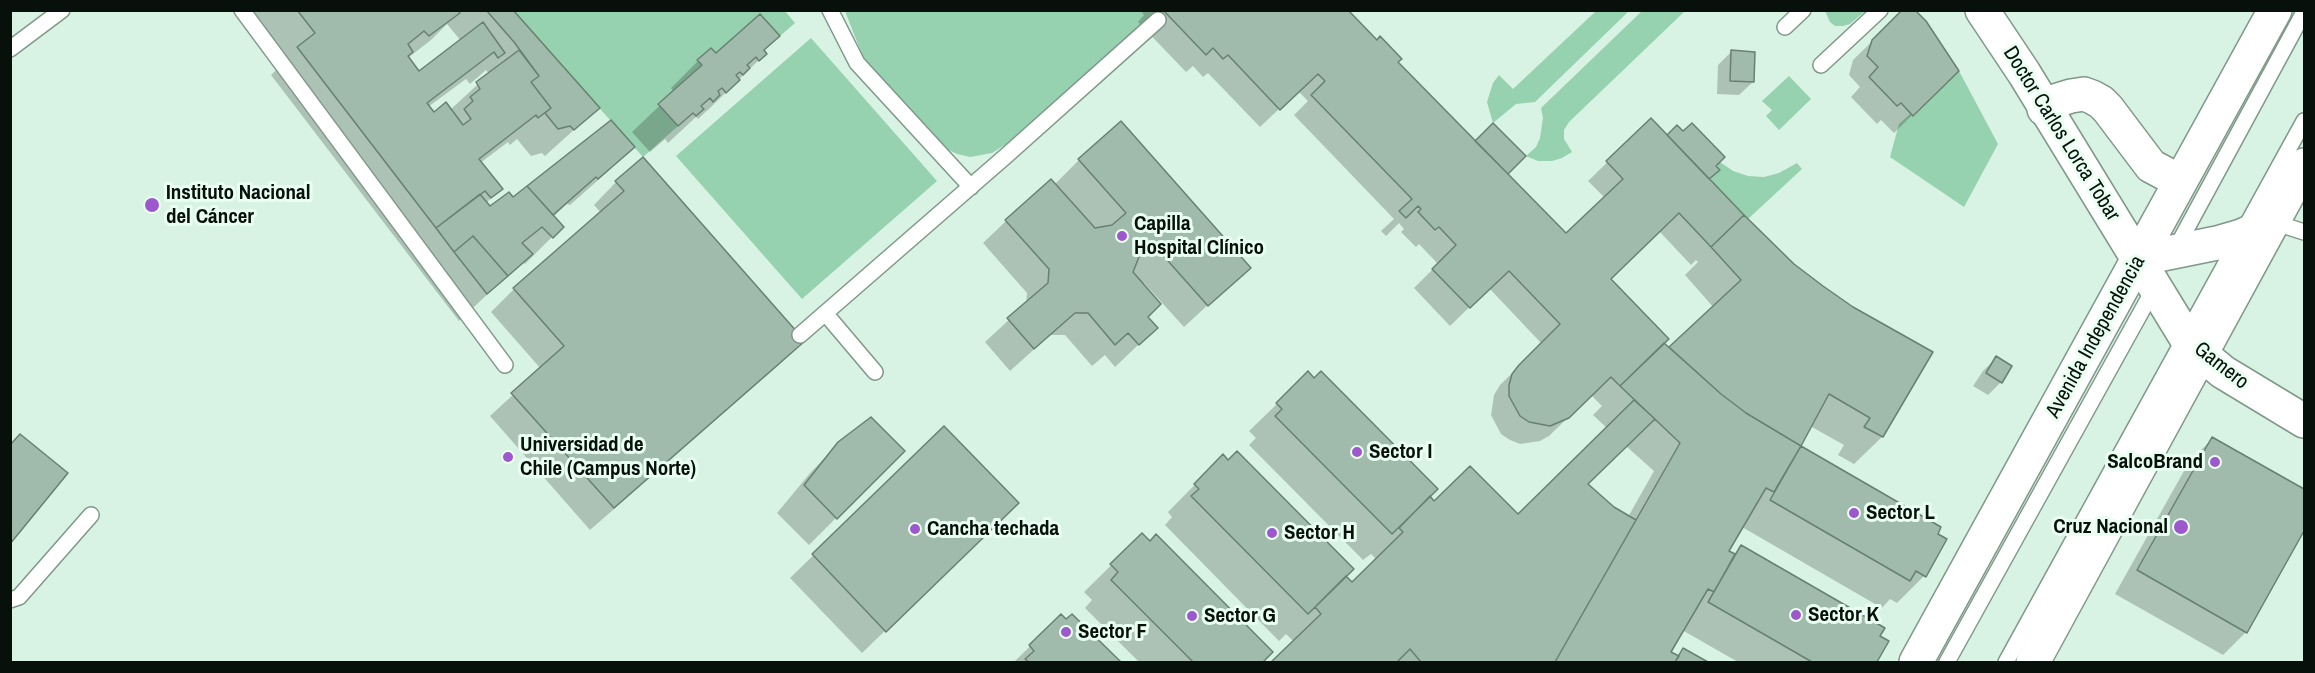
<!DOCTYPE html>
<meta charset="utf-8">
<style>
body{margin:0}
#map{position:relative;width:2315px;height:673px;overflow:hidden;background:#d8f3e3;font-family:"Archivo Narrow",sans-serif}
canvas{display:block}
.frame{position:absolute;inset:0;border:12px solid #07100b;pointer-events:none}
</style>
<div id="map">
<canvas width="2315" height="673"></canvas>
<div class="frame"></div>
</div>
<script>
const g = document.querySelector('canvas').getContext('2d');
g.lineJoin = 'round';
function fill(path, color) { g.fillStyle = color; g.fill(path, 'evenodd'); }
const poly = rows => new Path2D(rows.map(r => 'M' + r).join(''));
function stroke(path, color, width, dash) { g.strokeStyle = color; g.lineWidth = width; g.lineCap = dash ? 'butt' : 'round'; g.setLineDash(dash || []); g.stroke(path); }
function drawText(font, color, halo, rows, align = 'center') {
  g.font = font + ' "Archivo Narrow",sans-serif'; g.lineWidth = 6; g.setLineDash([]); g.textBaseline = 'middle'; g.strokeStyle = halo; g.fillStyle = color; for (const [text, x, y, turn = 0] of rows) {
    g.save(); g.translate(x, y); g.rotate((+turn || 0) * Math.PI / 180); g.textAlign = isNaN(turn) ? turn : align; if (halo) g.strokeText(text, 0, 0); g.fillText(text, 0, 0); g.restore();
  }
}
fill(poly([
 [784,10,795,23,780,36,760,14,716,53,711,48,698,59,702,65,658,103,678,126,643,157,513,11],
 [845,11,1156,11,1011,141,992,153,970,157,957,154,945,148,868,70],
 [1596,11,1629,11,1535,102,1516,104,1493,123,1487,102,1493,83,1499,75,1513,89],
 [1642,11,1685,11,1569,122,1564,130,1564,139,1572,152,1562,158,1552,161,1538,161,1526,156,1536,147,1540,138,1543,118,1541,108],
 [1825,11,1825,10,1865,11,1850,24,1843,26,1835,26,1830,22],
 [811,38,937,181,802,299,676,156],
 [1959,71,1998,144,1964,207,1890,157,1899,124,1911,113,1914,116],
 [1789,76,1811,99,1779,130,1766,116,1772,110,1762,101],
 [1720,162,1733,171,1748,176,1764,177,1779,173,1797,163,1802,169,1748,219,1709,179,1719,170,1716,166]
]), '#96d1b0');
fill(poly([
 [249,10,456,10,459,14,462,10,512,10,598,108,545,156,542,153,531,156,517,139,510,145,508,142,480,163,501,189,486,203,490,208,633,147,605,174,570,205,567,204,553,217,562,227,525,264,522,262,459,321,271,75,287,60],
 [447,24,461,41,419,73,408,58,431,40],
 [486,70,489,74,450,110,433,114,428,107,466,79,470,84],
 [1140,10,1346,10,1566,236,1605,198,1588,181,1651,120,1667,137,1714,166,1708,179,1793,265,1852,309,1931,352,1882,437,1854,464,1838,455,1844,445,1810,426,1798,446,1939,528,1936,534,1945,540,1924,576,1897,603,1890,599,1882,608,1742,527,1727,551,1733,555,1741,547,1887,642,1875,662,1738,662,1682,630,1669,652,1677,657,1683,650,1705,662,1273,662,1294,642,1286,634,1279,641,1165,525,1172,517,1168,512,1223,456,1352,584,1377,560,1371,554,1363,560,1249,445,1256,438,1249,431,1308,374,1434,503,1518,517,1607,428,1593,415,1602,406,1591,395,1549,436,1540,441,1520,444,1510,440,1501,434,1491,415,1494,395,1500,385,1542,344,1489,288,1450,326,1414,288,1438,264,1419,244,1416,247,1401,232,1404,229,1399,223,1386,236,1381,231,1394,219,1294,115,1308,101,1298,91,1260,127,1208,73,1203,77,1193,66,1186,72,1138,22,1144,15],
 [1659,231,1691,265,1696,260,1698,262,1685,275,1714,308,1669,349,1651,355,1609,280],
 [1626,446,1654,471,1628,517,1614,508,1586,485],
 [1904,10,1957,71,1894,133,1881,120,1877,124,1851,97,1860,87,1849,75,1853,60],
 [762,51,765,54,711,107,698,119,696,117,668,143,665,139,650,152,632,132,674,92,671,88,698,61,716,55],
 [1731,52,1753,82,1739,95,1717,94,1718,65],
 [1079,160,1249,267,1184,327,1144,283,1142,285,1146,317,1156,328,1115,367,1105,355,1092,366,1065,335,1050,335,1010,371,985,342,1026,304,1027,293,983,243,1006,221,1055,184],
 [616,182,803,341,780,364,590,530,490,416,541,369,491,312,514,289,601,213,594,205],
 [1996,358,2001,382,1988,395,1973,386,1983,371],
 [944,428,994,526,862,653,790,578],
 [2212,439,2304,491,2304,528,2246,632,2223,655,2115,594,2189,462],
 [839,443,903,451,809,545,777,513,811,472],
 [1142,535,1264,660,1267,662,1139,662,1085,608,1092,600,1084,592],
 [1061,616,1066,621,1072,616,1119,662,1014,662]
]), '#0003');
const building = poly([
 [297,10,458,10,460,13,429,36,424,31,408,44,413,52,408,56,419,71,483,22,505,53,498,58,494,52,427,103,434,112,446,102,463,125,471,119,464,109,473,101,470,97,480,89,476,82,519,50,539,76,531,82,551,108,538,118,536,115,479,159,503,189,491,198,485,191,436,228,297,47,315,33,297,10],
 [486,10,513,10,600,108,574,130,570,126,558,129,545,113,551,108,531,82,539,76,514,42,486,10],
 [1163,10,1348,10,1377,40,1380,36,1402,59,1398,62,1566,233,1623,179,1606,161,1651,118,1744,215,1711,247,1679,213,1611,279,1669,339,1620,386,1611,377,1569,418,1550,426,1529,422,1520,416,1509,396,1509,385,1512,374,1519,365,1560,324,1509,271,1470,308,1432,269,1456,245,1439,227,1435,230,1418,212,1421,209,1418,206,1406,218,1399,211,1412,199,1311,95,1325,81,1318,74,1280,110,1228,55,1223,59,1213,48,1206,55,1163,10],
 [1902,10,1915,10,1926,21,1959,71,1913,116,1901,103,1897,106,1869,77,1878,67,1867,56,1872,40,1902,10],
 [760,14,780,36,764,50,767,54,759,61,756,57,747,65,750,68,743,75,740,72,736,75,740,80,726,93,722,88,718,91,720,95,713,102,710,98,701,106,704,109,696,116,693,113,678,126,658,104,702,65,697,60,711,48,716,53,760,14],
 [1731,50,1755,52,1754,82,1730,81,1731,50],
 [611,120,635,147,598,179,596,177,553,215,527,186,611,120],
 [1121,121,1251,268,1208,306,1153,244,1139,257,1133,272,1161,304,1148,317,1158,328,1139,345,1128,333,1115,345,1088,313,1075,313,1034,349,1007,318,1048,283,1049,269,1005,220,1051,179,1095,228,1112,225,1126,213,1078,159,1121,121],
 [1493,123,1526,156,1508,174,1475,141,1493,123],
 [1692,123,1725,157,1716,166,1720,170,1709,179,1667,135,1677,125,1683,131,1692,123],
 [643,157,805,341,614,508,511,393,564,346,513,288,624,191,615,181,643,157],
 [527,186,564,227,553,238,542,227,522,243,533,254,508,276,473,236,454,252,436,228,480,194,490,206,509,192,513,197,527,186],
 [1744,215,1794,264,1823,286,1853,307,1933,352,1883,437,1864,427,1870,418,1829,394,1801,446,1746,413,1721,394,1669,347,1741,280,1711,247,1744,215],
 [473,236,508,276,487,294,454,252,473,236],
 [1664,343,1721,394,1746,413,1801,446,1774,492,1766,488,1729,551,1735,554,1714,592,1708,589,1671,652,1679,656,1675,662,1555,662,1680,443,1620,386,1664,343],
 [1996,356,2012,366,2002,383,1986,373,1996,356],
 [1308,371,1314,378,1321,371,1438,489,1392,534,1275,416,1282,409,1276,403,1308,371],
 [1634,400,1655,419,1588,484,1614,507,1636,520,1555,662,1421,662,1410,649,1397,662,1271,662,1321,614,1315,607,1346,576,1352,582,1403,532,1399,528,1430,496,1434,501,1470,466,1518,514,1634,400],
 [871,417,905,451,837,519,804,485,838,442,871,417],
 [944,426,1019,503,886,632,812,554,944,426],
 [20,434,68,473,10,544,10,445,20,434],
 [2212,437,2304,489,2304,531,2247,633,2137,570,2212,437],
 [1801,446,1941,527,1938,534,1947,539,1926,577,1916,571,1910,581,1770,500,1801,446],
 [1237,451,1354,569,1308,614,1191,496,1199,489,1194,484,1223,454,1228,460,1237,451],
 [1142,533,1150,541,1156,534,1273,652,1263,662,1193,662,1111,580,1118,572,1110,564,1142,533],
 [1741,545,1885,628,1880,636,1889,641,1877,662,1812,662,1708,602,1741,545],
 [1061,614,1066,619,1072,614,1121,662,1029,662,1025,659,1034,651,1029,645,1061,614],
 [1683,648,1708,662,1675,662,1683,648],
 [1410,649,1421,662,1397,662,1410,649]
]);
fill(building, '#a0baab');
stroke(building, '#678071', 1.5);
const lane = poly([
 [242,10,505,365],
 [830,10,857,63,971,187],
 [1785,27,1803,10],
 [10,49,62,10],
 [1821,65,1880,10],
 [2273,222,2304,232],
 [2175,250,2304,12],
 [825,313,875,372],
 [800,335,1007,155,1158,20],
 [10,600,19,597,91,515],
 [1947,662,2155,287],
 [2006,662,2304,121]
]);
const secondary = poly([
 [1982,10,2024,73,2185,336,2200,353,2223,372,2304,421]
]);
const primary = poly([
 [2044,109,2058,100,2071,96,2084,94,2092,97,2101,102,2108,109,2151,166,2168,175,2182,179],
 [2138,259,2217,243,2241,236,2273,222],
 [1916,662,2275,10],
 [2033,662,2304,165]
]);
stroke(lane, '#7f9889', 18);
stroke(secondary, '#7f9889', 36);
stroke(primary, '#7f9889', 36);
stroke(lane, '#fff', 15);
stroke(secondary, '#fff', 33);
stroke(primary, '#fff', 33);
for (const [x, y, r, color] of [
 [152,205,8,"#9d58cd"],
 [1122,236,6,"#9d58cd"],
 [1357,452,6,"#9d58cd"],
 [508,457,6,"#9d58cd"],
 [2215,462,6,"#9d58cd"],
 [1854,513,6,"#9d58cd"],
 [2181,527,8,"#9d58cd"],
 [915,529,6,"#9d58cd"],
 [1272,533,6,"#9d58cd"],
 [1796,615,6,"#9d58cd"],
 [1192,616,6,"#9d58cd"],
 [1066,632,6,"#9d58cd"]
]) { const dot = new Path2D(); dot.arc(x, y, r, 0, 2 * Math.PI); g.fillStyle = color; g.fill(dot); stroke(dot, '#e9fff2', 2); }
drawText('21px', '#07100b', '#e9fff2', [
 ["Doctor Carlos Lorca Tobar",2061,134,58],
 ["Avenida Independencia",2096,337,-61],
 ["Gamero",2221,366,38]
]);
drawText('bold 21px', '#07100b', '#e9fff2', [
 ["Instituto Nacional",166,193],
 ["del Cáncer",166,217],
 ["Capilla",1134,224],
 ["Hospital Clínico",1134,248],
 ["Universidad de",520,445],
 ["Chile (Campus Norte)",520,469],
 ["Sector I",1369,452],
 ["SalcoBrand",2203,462,"right"],
 ["Sector L",1866,513],
 ["Cruz Nacional",2168,527,"right"],
 ["Cancha techada",927,529],
 ["Sector H",1284,533],
 ["Sector K",1808,615],
 ["Sector G",1204,616],
 ["Sector F",1078,632]
], 'left');
</script>
